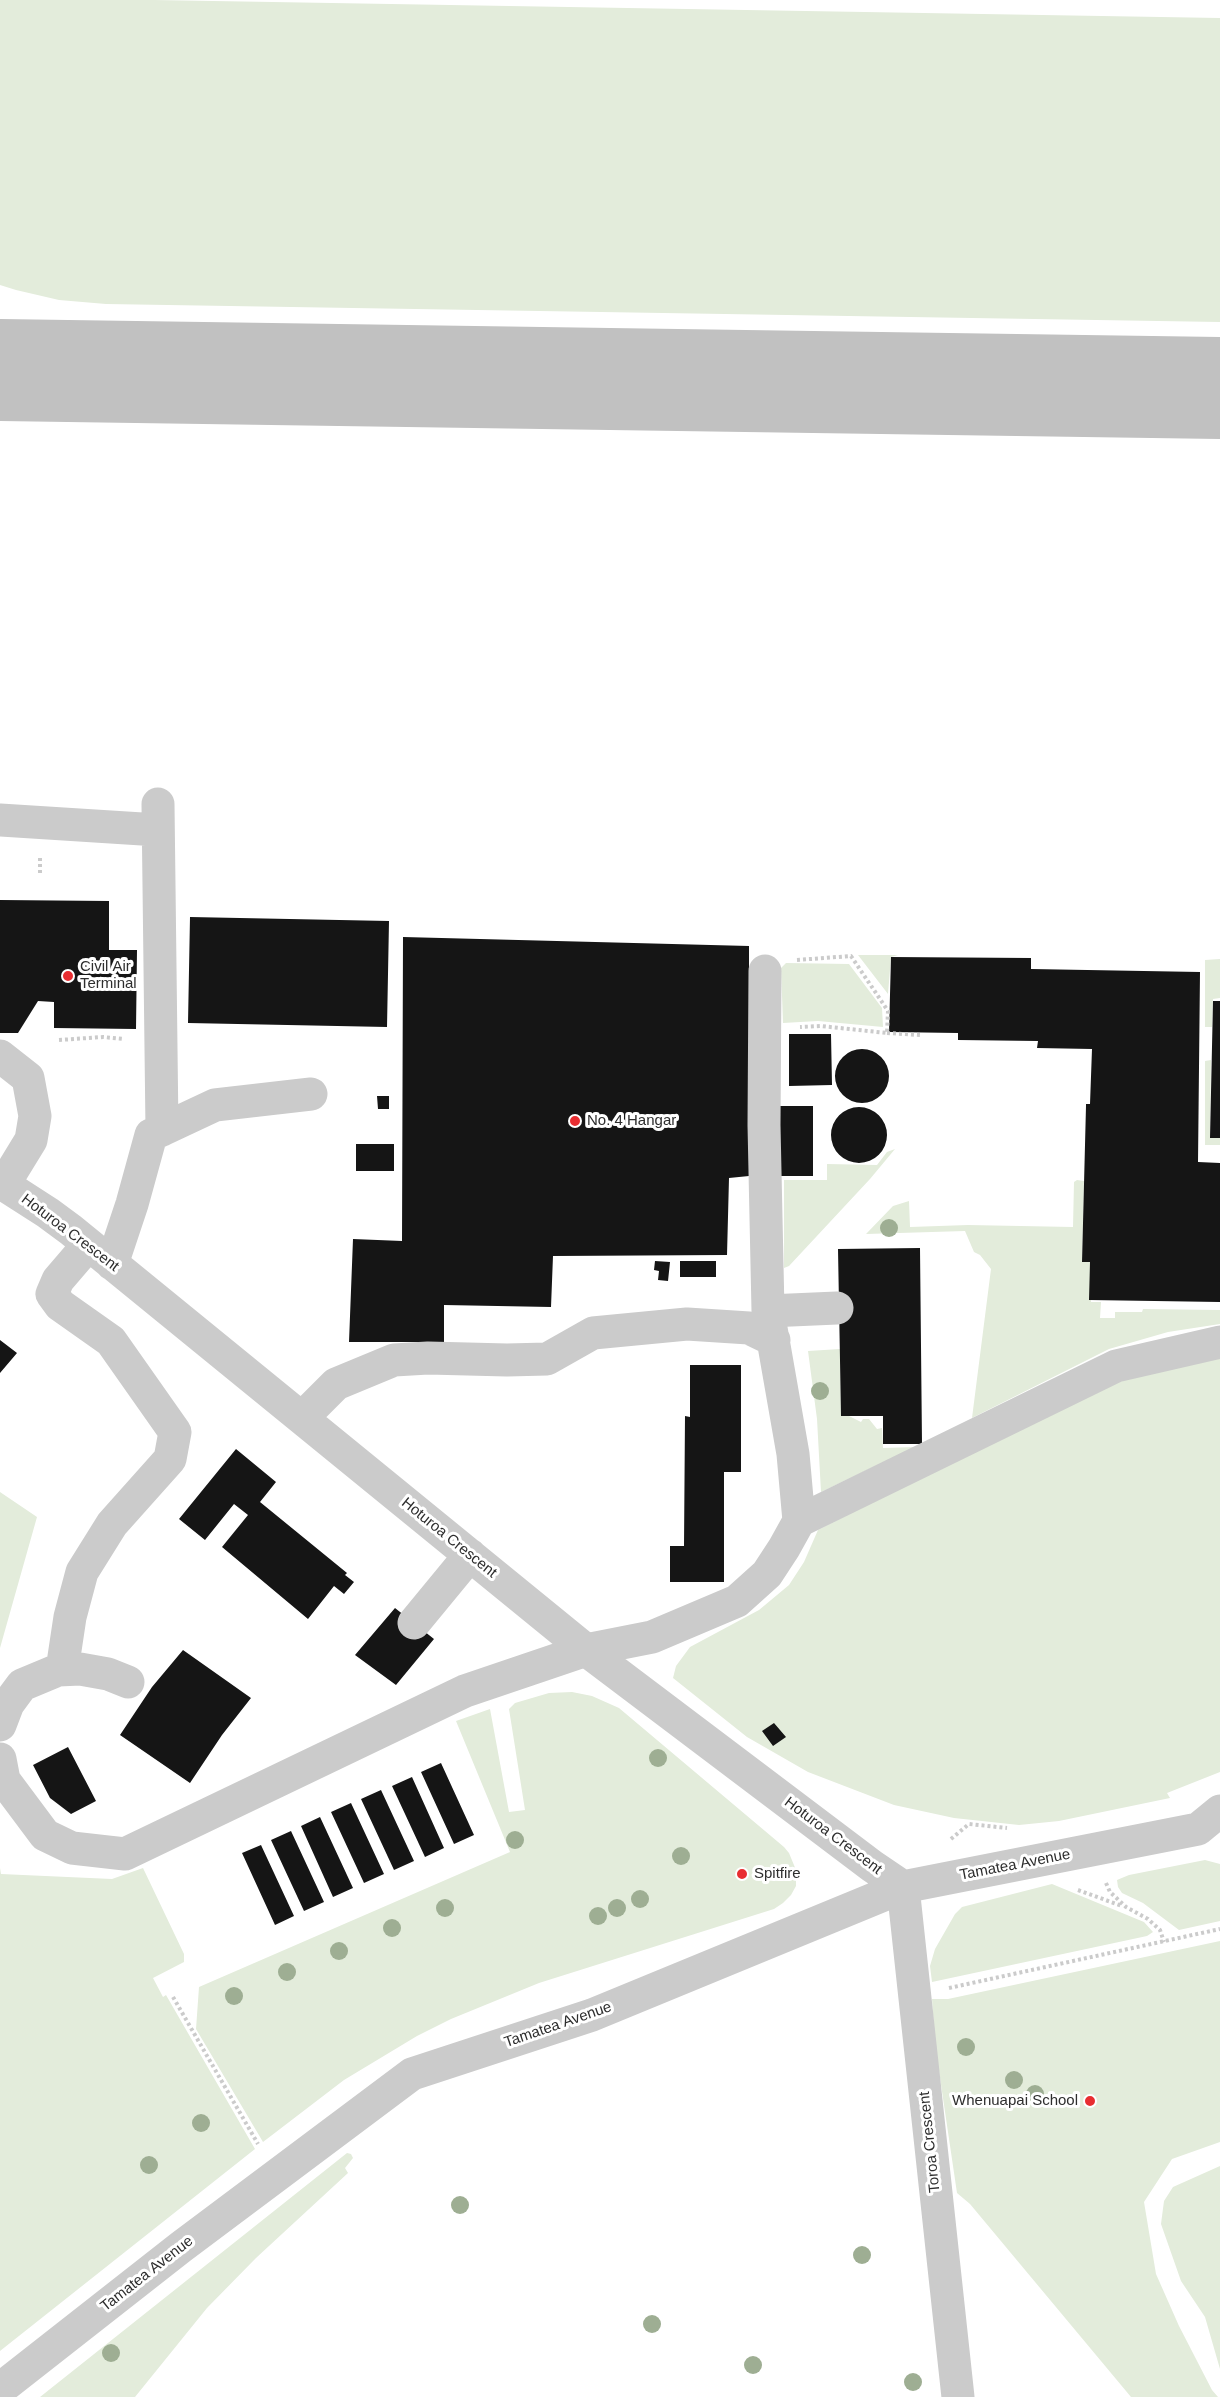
<!DOCTYPE html>
<style>
body{margin:0}
canvas{display:block;background:#fff}
</style>
<canvas width="1220" height="2397"></canvas>
<script>
const g = document.querySelector('canvas').getContext('2d');
g.lineJoin = 'round';
function fill(path, color) { g.fillStyle = color; g.fill(path, 'evenodd'); }
const poly = rows => new Path2D(rows.map(r => 'M' + r).join(''));
function stroke(path, color, width, dash) { g.strokeStyle = color; g.lineWidth = width; g.lineCap = dash ? 'butt' : 'round'; g.setLineDash(dash || []); g.stroke(path); }
function drawText(font, color, halo, rows, align = 'center') {
  g.font = font + ' Helvetica,sans-serif'; g.lineWidth = 6; g.setLineDash([]); g.textBaseline = 'middle'; g.strokeStyle = halo; g.fillStyle = color; for (const [text, x, y, turn = 0] of rows) {
    g.save(); g.translate(x, y); g.rotate((+turn || 0) * Math.PI / 180); g.textAlign = isNaN(turn) ? turn : align; if (halo) g.strokeText(text, 0, 0); g.fillText(text, 0, 0); g.restore();
  }
}
fill(poly([
 [0,0,154,0,1220,18,1220,322,106,304,59,300,16,290,0,285],
 [858,955,898,955,891,957,888,994],
 [1220,959,1220,998,1213,999,1212,1027,1205,1027,1205,960],
 [786,963,849,964,882,1008,883,1027,818,1021,783,1023,781,968],
 [1211,1060,1210,1137,1220,1138,1220,1145,1205,1145,1205,1061],
 [895,1149,870,1179,789,1266,784,1268,784,1180,827,1180,827,1164,877,1165,887,1152],
 [1077,1180,1084,1181,1082,1262,1090,1262,1091,1302,1101,1302,1100,1318,1115,1318,1115,1312,1142,1312,1143,1309,1220,1310,1220,1324,1168,1332,1109,1349,972,1418,991,1269,980,1255,974,1252,965,1231,866,1234,893,1206,909,1201,910,1227,968,1225,1073,1227,1074,1182],
 [840,1349,841,1416,847,1415,861,1422,863,1419,869,1419,877,1429,882,1428,883,1448,915,1447,821,1492,817,1419,808,1351],
 [1220,1355,1220,1772,1167,1793,1170,1798,1059,1821,1019,1825,954,1818,894,1805,808,1772,747,1737,673,1678,676,1666,690,1647,759,1610,789,1585,804,1562,818,1530,1102,1385],
 [0,1492,37,1517,0,1648],
 [572,1692,592,1696,619,1708,784,1847,789,1853,796,1870,796,1886,791,1895,783,1903,774,1909,539,1983,451,2019,417,2036,344,2080,263,2142,196,2029,199,1987,510,1852,456,1721,490,1709,509,1812,525,1810,509,1709,515,1703,549,1693],
 [1205,1860,1220,1864,1220,1921,1179,1930,1143,1903,1122,1893,1118,1887,1117,1880,1129,1875],
 [0,1868,1,1874,112,1879,143,1868,184,1954,184,1962,153,1978,163,1997,166,1995,255,2149,0,2351],
 [1052,1884,1144,1922,1153,1932,1147,1936,932,1982,930,1966,935,1949,955,1914,962,1907],
 [1220,1941,1220,2142,1172,2159,1144,2202,1156,2274,1179,2326,1212,2390,1218,2397,1131,2397,970,2204,957,2193,935,2044,932,1999,948,1999],
 [347,2153,351,2154,353,2158,345,2168,348,2173,256,2258,207,2308,135,2397,40,2397],
 [1220,2166,1220,2369,1205,2317,1181,2281,1161,2224,1164,2201,1173,2187]
]), '#e3ecdb');
stroke(poly([
 [0,370,1220,388]
]), '#c1c1c1', 102);
fill(poly([
 [0,900,109,901,109,950,137,950,136,1029,54,1028,54,1002,38,1001,18,1033,0,1033],
 [190,917,389,921,387,1027,188,1023],
 [403,937,749,946,749,1176,729,1178,727,1255,553,1256,551,1307,444,1305,444,1342,349,1342,353,1239,402,1241],
 [891,957,1031,958,1031,969,1200,972,1198,1162,1220,1163,1220,1302,1089,1300,1090,1262,1082,1262,1086,1106,1086,1104,1090,1104,1092,1049,1037,1048,1038,1041,958,1040,958,1033,889,1032],
 [1213,1001,1220,1001,1220,1138,1210,1138],
 [789,1034,831,1034,832,1085,789,1086],
 '835 1076a27 27 0 1 1 54 0a27 27 0 1 1-54 0Z',
 [377,1096,389,1096,389,1109,378,1109],
 [779,1106,813,1106,813,1176,779,1176],
 '831 1135a28 28 0 1 1 56 0a28 28 0 1 1-56 0Z',
 [356,1144,394,1144,394,1171,356,1171],
 [920,1248,922,1444,883,1444,883,1416,841,1416,838,1249],
 [655,1261,670,1262,668,1281,658,1280,659,1271,654,1270],
 [680,1261,716,1261,716,1277,680,1277],
 [0,1340,17,1353,0,1373],
 [690,1365,741,1365,741,1472,724,1472,724,1582,670,1582,670,1546,684,1546,685,1416,690,1417],
 [236,1449,276,1482,260,1502,347,1573,345,1575,354,1582,344,1594,334,1586,308,1619,222,1547,248,1515,234,1504,205,1540,179,1519],
 [395,1608,434,1639,396,1685,355,1655],
 [183,1650,251,1698,222,1735,190,1783,120,1735,152,1687],
 [774,1723,786,1737,773,1746,762,1731],
 [68,1747,96,1801,71,1814,50,1798,33,1765],
 [441,1763,474,1835,454,1844,421,1772],
 [412,1777,444,1848,425,1857,392,1786],
 [381,1790,414,1861,394,1870,361,1799],
 [351,1803,384,1874,364,1883,331,1812],
 [320,1817,353,1888,333,1897,301,1826],
 [291,1831,324,1902,304,1911,271,1840],
 [261,1845,294,1916,275,1925,242,1853]
]), '#151515');
stroke(poly([
 [40,858,40,874],
 [797,960,851,956,888,1011,887,1033,821,1026,800,1027],
 [887,1033,920,1035],
 [59,1040,103,1037,124,1039],
 [951,1839,969,1824,1007,1828],
 [1106,1883,1110,1892,1126,1907,1148,1919,1160,1930,1164,1942],
 [1078,1890,1122,1906],
 [949,1988,1220,1929],
 [173,1997,258,2144]
]), '#cbcbcb', 4, [3, 3]);
stroke(poly([
 [158,804,162,1130],
 [0,820,158,830],
 [0,1056,28,1078,35,1116,31,1140,4,1184],
 [0,1182,48,1213,71,1230,586,1650,872,1866,903,1887,958,2397],
 [112,1264,132,1204,151,1135,215,1105,311,1094],
 [768,1311,837,1308],
 [302,1418,336,1384,394,1360,428,1358,507,1360,547,1359,593,1333,687,1324,749,1328,774,1340],
 [799,1521,1116,1366,1220,1342],
 [414,1623,470,1555],
 [62,1670,70,1617,82,1572,112,1524,170,1459,175,1432,111,1341,60,1305,52,1294,58,1280,88,1245],
 [0,1725,8,1704,22,1685,58,1670,80,1669,108,1674,128,1682],
 [0,1759,4,1780,45,1835,72,1848,125,1854,465,1691,586,1650,652,1637,737,1601,767,1574,784,1548,799,1521,793,1454,768,1311,764,1125,765,971],
 [0,2389,181,2247,412,2074,592,2015,903,1887,1198,1829,1220,1811]
]), '#cbcbcb', 33);
g.fillStyle = '#9eae93';
for (const [x, y] of [
 [889,1228],
 [820,1391],
 [658,1758],
 [515,1840],
 [681,1856],
 [640,1899],
 [445,1908],
 [617,1908],
 [598,1916],
 [392,1928],
 [339,1951],
 [287,1972],
 [234,1996],
 [966,2047],
 [1014,2080],
 [1035,2094],
 [201,2123],
 [149,2165],
 [460,2205],
 [862,2255],
 [652,2324],
 [111,2353],
 [753,2365],
 [913,2382]
]) { g.beginPath(); g.arc(x, y, 9, 0, 2 * Math.PI); g.fill(); }
for (const [x, y, r, color] of [
 [68,976,6,"#e82d31"],
 [575,1121,6,"#e82d31"],
 [742,1874,6,"#e82d31"],
 [1090,2101,6,"#e82d31"]
]) { const dot = new Path2D(); dot.arc(x, y, r, 0, 2 * Math.PI); g.fillStyle = color; g.fill(dot); stroke(dot, '#fff', 2); }
drawText('15px', '#2e2e2e', '#fff', [
 ["Civil Air",80,967],
 ["Terminal",80,984],
 ["No. 4 Hangar",587,1121],
 ["Spitfire",754,1874],
 ["Whenuapai School",1078,2101,"right"]
], 'left');
drawText('15px', '#2e2e2e', '#fff', [
 ["Hoturoa Crescent",70,1233,37],
 ["Hoturoa Crescent",449,1538,39],
 ["Hoturoa Crescent",833,1836,37],
 ["Tamatea Avenue",1015,1865,-11],
 ["Tamatea Avenue",558,2025,-19],
 ["Toroa Crescent",930,2142,-96],
 ["Tamatea Avenue",147,2274,-38]
]);
</script>
